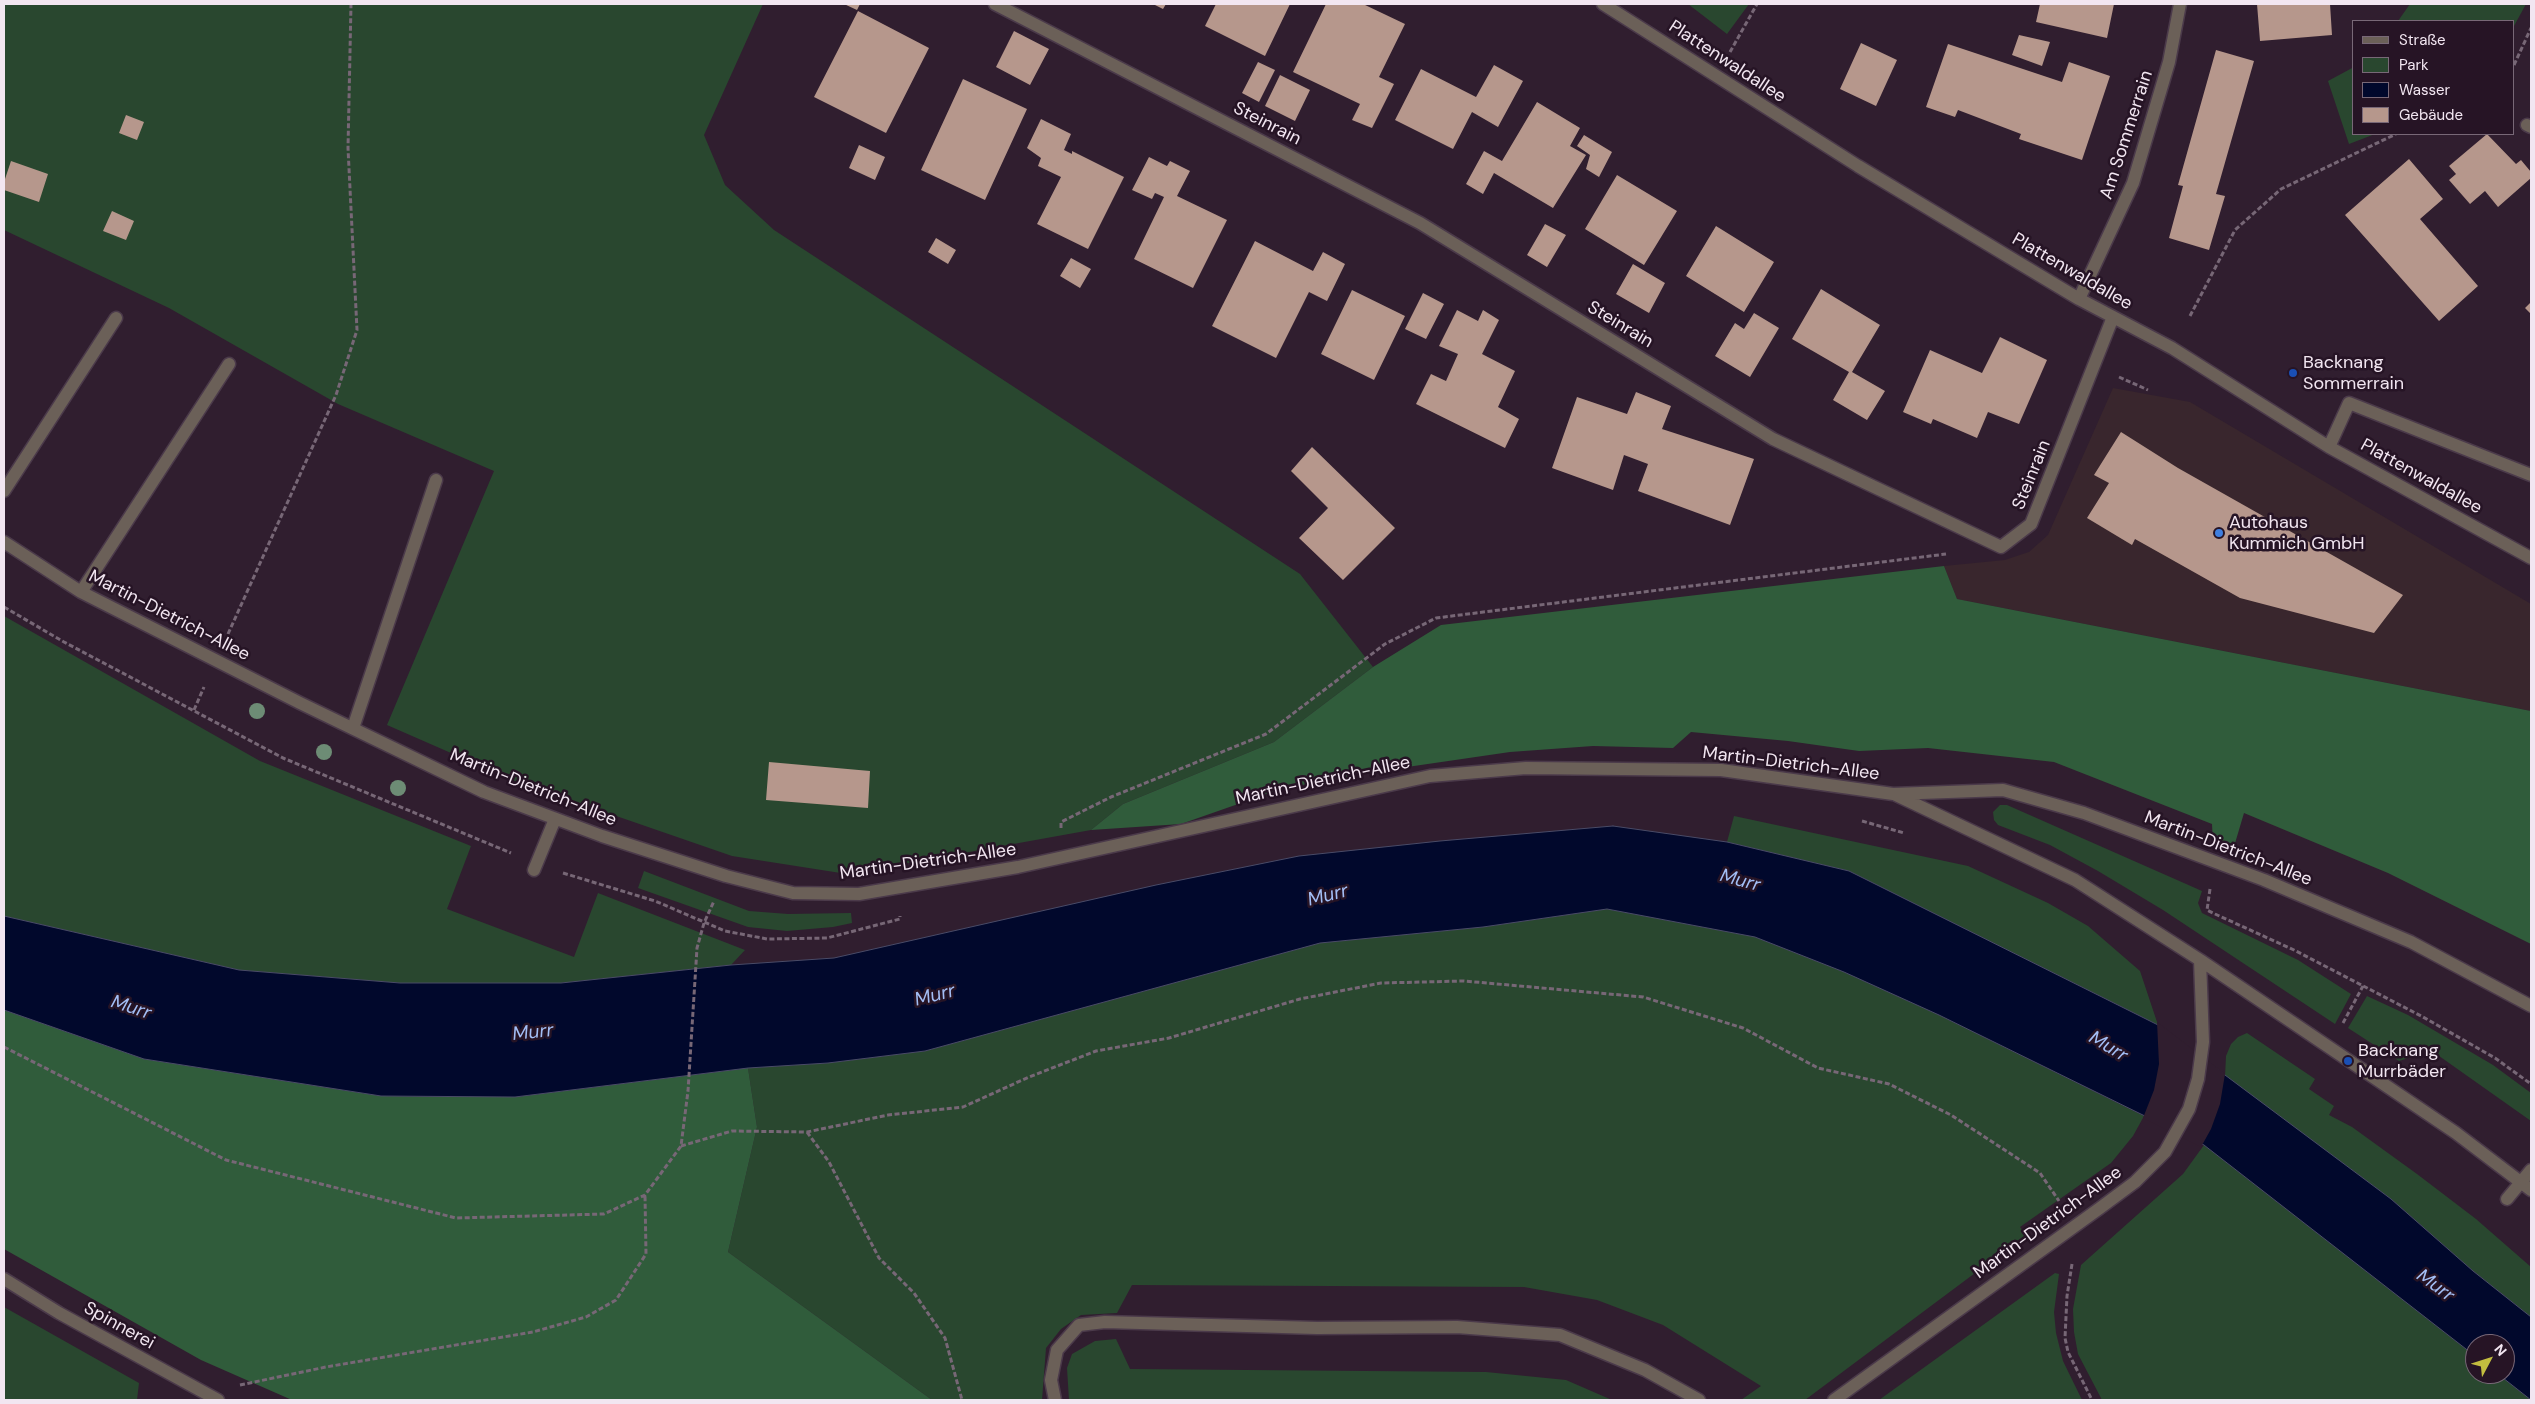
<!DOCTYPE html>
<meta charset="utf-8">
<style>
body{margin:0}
#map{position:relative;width:2535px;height:1404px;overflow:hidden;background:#301e2f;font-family:"DM Sans",sans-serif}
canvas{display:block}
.frame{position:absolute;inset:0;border:5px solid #f2e6f1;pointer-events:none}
.legend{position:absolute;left:2352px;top:20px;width:162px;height:115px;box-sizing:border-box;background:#261425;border:1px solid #786877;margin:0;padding:6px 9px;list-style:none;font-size:15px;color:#f2e6f1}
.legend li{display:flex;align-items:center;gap:10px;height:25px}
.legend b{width:25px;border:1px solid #786877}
.north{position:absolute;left:2465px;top:1334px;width:50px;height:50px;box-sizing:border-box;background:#261425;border:1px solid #786877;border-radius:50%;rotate:50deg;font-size:14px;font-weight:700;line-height:20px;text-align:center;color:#f2e6f1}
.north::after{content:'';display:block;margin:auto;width:18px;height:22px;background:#c3bd3f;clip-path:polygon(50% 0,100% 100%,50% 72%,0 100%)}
</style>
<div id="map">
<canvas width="2535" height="1404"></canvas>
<div class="frame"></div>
<ul class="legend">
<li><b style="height:6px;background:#6b6058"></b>Straße</li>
<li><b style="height:14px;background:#29472f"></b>Park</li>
<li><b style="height:14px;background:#01082c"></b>Wasser</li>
<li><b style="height:14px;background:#b6978c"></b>Gebäude</li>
</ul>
<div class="north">N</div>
</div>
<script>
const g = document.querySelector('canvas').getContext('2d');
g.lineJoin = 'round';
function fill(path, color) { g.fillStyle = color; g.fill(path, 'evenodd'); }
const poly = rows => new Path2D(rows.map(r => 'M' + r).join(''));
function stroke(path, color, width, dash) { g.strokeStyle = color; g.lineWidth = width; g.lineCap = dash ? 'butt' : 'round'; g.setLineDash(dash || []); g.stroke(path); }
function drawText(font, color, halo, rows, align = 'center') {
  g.font = font + ' "DM Sans",sans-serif'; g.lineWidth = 5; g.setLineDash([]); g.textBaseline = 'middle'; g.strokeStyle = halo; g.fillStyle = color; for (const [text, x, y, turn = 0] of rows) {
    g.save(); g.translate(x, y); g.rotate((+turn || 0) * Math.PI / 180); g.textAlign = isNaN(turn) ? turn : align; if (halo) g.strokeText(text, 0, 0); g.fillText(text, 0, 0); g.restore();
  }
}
fill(poly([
 [2113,388,2190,402,2531,604,2531,711,1957,599,1944,566,2005,560,2029,552,2048,535]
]), '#39262d');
fill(poly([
 [4,4,763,4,704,135,725,185,774,230,1300,574,1373,667,1274,742,1123,804,1091,830,847,874,732,856,515,781,387,725,494,471,338,404,169,308,4,230],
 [1688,4,1749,4,1727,34],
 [2410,4,2526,4,2514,26,2514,21,2398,21],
 [2354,67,2354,134,2375,134,2349,144,2328,81],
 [4,616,260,761,471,846,447,909,574,957,598,893,745,950,731,965,561,983,400,983,239,970,4,916],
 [2000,805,2007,805,2202,891,2198,903,2202,913,2298,960,2351,994,2335,1024,2163,910,2098,871,2050,845,1998,825,1994,820,1993,812],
 [1734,816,1968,866,2048,903,2088,926,2140,971,2158,1025,1849,871,1727,842],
 [644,871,749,911,788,914,851,913,852,923,833,927,787,931,748,927,638,888],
 [1607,909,1755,937,1844,972,1939,1015,2144,1116,2133,1136,2111,1163,2020,1227,2026,1235,1805,1400,1741,1400,1761,1386,1663,1325,1597,1300,1524,1287,1132,1285,1117,1313,1081,1315,1061,1329,1046,1348,1042,1400,932,1400,728,1252,757,1127,748,1068,828,1063,925,1051,1320,943,1483,927],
 [2367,996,2408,1015,2493,1065,2531,1093,2531,1121,2432,1051,2399,1061,2348,1028],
 [2247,1033,2315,1079,2309,1089,2334,1106,2329,1115,2352,1127,2417,1174,2476,1219,2531,1267,2531,1317,2473,1271,2391,1199,2225,1077,2226,1056,2231,1044,2238,1037],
 [2204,1145,2475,1356,2475,1374,2498,1374,2531,1400,2102,1400,2078,1354,2074,1332,2073,1309,2081,1265,2183,1174],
 [2055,1273,2059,1274,2054,1312,2056,1333,2063,1361,2082,1400,1879,1400],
 [4,1307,139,1383,137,1400,4,1400],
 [1116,1339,1130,1369,1486,1372,1566,1380,1612,1400,1069,1400,1067,1368,1072,1354,1095,1341]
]), '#29472f');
fill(poly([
 [1944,566,1957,599,2531,711,2531,944,2388,873,2244,813,2233,850,2213,844,2212,824,2054,762,1928,748,1859,751,1788,741,1691,732,1673,748,1593,746,1510,752,1366,773,1281,789,1181,824,1091,830,1123,804,1274,742,1373,667,1441,625],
 [4,1010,144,1059,381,1096,515,1097,748,1068,757,1127,728,1252,932,1400,292,1400,201,1360,4,1249]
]), '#305c3b');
const water = poly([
 [1613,826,1727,842,1849,871,2158,1025,2391,1199,2473,1271,2531,1317,2531,1400,2498,1374,2505,1374,2505,1344,2475,1344,2475,1356,2204,1145,1939,1015,1844,972,1755,937,1607,909,1483,927,1320,943,925,1051,828,1063,748,1068,515,1097,381,1096,144,1059,4,1010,4,916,239,970,400,983,561,983,731,965,834,958,1156,885,1299,856,1440,841,1613,826]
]);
fill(water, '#01082c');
stroke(water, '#494b67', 1);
fill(poly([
 [2157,1022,2225,1074,2220,1104,2211,1129,2201,1147,2143,1118,2154,1090,2159,1064]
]), '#301e2f');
fill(poly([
 [844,4,860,4,857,10],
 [1153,4,1166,4,1163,9],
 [1216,4,1290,4,1265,56,1205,26],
 [1326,4,1363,4,1405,24,1379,77,1394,84,1372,128,1352,120,1360,104,1293,72],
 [2040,4,2114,4,2107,38,2036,22],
 [2257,4,2330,4,2332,35,2260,41],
 [858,11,929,48,886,133,814,97],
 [1014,31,1049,49,1030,85,996,67],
 [2019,35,2050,42,2042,66,2012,55],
 [1861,43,1897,60,1876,106,1840,89],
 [1948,44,2062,82,2069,62,2110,76,2082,160,2019,139,2021,134,1958,110,1955,117,1926,107],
 [2216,50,2254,61,2216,194,2225,196,2209,250,2169,238,2183,186,2178,185],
 [1258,62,1275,70,1259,102,1242,93],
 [1494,65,1523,81,1498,127,1472,112,1453,149,1395,120,1421,69,1476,97],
 [1280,75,1310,90,1295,121,1265,106],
 [963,79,1027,109,985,200,921,170],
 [1537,102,1580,128,1570,146,1586,155,1553,208,1494,173,1483,194,1466,184,1484,151,1502,161],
 [126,115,144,122,137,140,119,133],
 [1041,119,1071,134,1064,150,1072,154,1072,151,1124,177,1088,249,1037,224,1061,177,1038,166,1041,158,1027,148],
 [2487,134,2516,164,2521,160,2531,172,2531,178,2498,207,2485,191,2470,204,2449,180,2456,174,2449,166],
 [1584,135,1612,152,1599,177,1586,169,1590,155,1577,146],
 [859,145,885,157,875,180,849,168],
 [1149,157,1167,166,1170,161,1190,171,1177,196,1227,220,1193,288,1134,259,1164,197,1155,193,1152,199,1132,190],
 [2409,159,2443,199,2420,219,2478,286,2439,321,2345,215],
 [11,161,48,174,39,202,4,190,4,182],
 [1617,175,1677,211,1644,265,1585,229],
 [112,211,134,221,126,240,103,231],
 [1545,224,1566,235,1547,267,1527,255],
 [1716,226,1774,262,1744,312,1686,276],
 [936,238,956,250,948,264,928,252],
 [1255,241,1313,271,1323,252,1345,264,1327,301,1309,292,1276,358,1212,326],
 [1071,258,1091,269,1080,288,1060,276],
 [1633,264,1665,283,1649,313,1616,294],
 [1821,289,1880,325,1852,372,1885,391,1867,420,1833,400,1849,372,1792,339],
 [1352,290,1405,316,1374,380,1321,354],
 [1423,293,1444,304,1426,339,1405,329],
 [2531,302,2531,314,2525,308],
 [1457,310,1478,321,1483,310,1499,320,1482,354,1515,371,1498,407,1519,419,1505,448,1416,404,1431,374,1446,381,1458,354,1439,346],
 [1754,313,1779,328,1750,377,1715,356,1735,323,1744,329],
 [2000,337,2047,360,2019,424,1988,412,1977,438,1933,419,1931,424,1903,412,1930,350,1982,373],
 [1636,392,1671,406,1662,429,1754,459,1730,525,1638,491,1648,464,1624,455,1613,490,1552,468,1577,397,1627,414],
 [2121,432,2178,468,2403,595,2374,633,2240,598,2135,539,2132,545,2087,518,2109,483,2094,475],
 [1312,447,1395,528,1343,580,1299,538,1328,508,1291,471],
 [769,762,870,771,868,808,766,800]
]), '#b6978c');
const minor = poly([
 [995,4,1420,223,1773,439,2001,547,2031,524,2113,317],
 [1603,4,1858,166,2014,260,2079,299,2172,348,2329,447,2531,558],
 [2527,125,2531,127],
 [2079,299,2133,183,2169,62,2180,4],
 [2329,447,2349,403,2531,475],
 [4,491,116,318],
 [4,542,81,592,300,703,484,792,602,836,726,876,793,893,859,894,1018,867,1430,776,1526,768,1721,770,1893,794,2003,790,2084,813,2264,880,2411,942,2531,1006],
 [81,592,229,364],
 [353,728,436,480],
 [1896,795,2075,880,2200,960,2456,1133,2531,1190],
 [534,870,555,819],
 [2507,1199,2531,1170],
 [4,1279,59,1313,218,1400],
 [1055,1400,1051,1380,1057,1350,1079,1325,1105,1322,1317,1328,1457,1327,1560,1335,1645,1370,1699,1400],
 [1834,1400,2100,1208,2135,1182,2165,1152,2189,1109,2198,1079,2203,1042,2200,960]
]);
stroke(minor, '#4b3a4a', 15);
stroke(poly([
 [1730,52,1757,4],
 [2514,65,2531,28],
 [2190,316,2235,230,2281,189,2396,134],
 [2119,377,2148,390],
 [4,607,64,642,283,758,511,853],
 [228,634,336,395,357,330,348,148,351,4],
 [194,710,204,687],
 [1862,821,1904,833],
 [1061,828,1061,822,1111,797,1266,734,1385,644,1436,618,1946,554],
 [563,873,655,901,725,931,767,939,827,938,900,919,900,916],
 [2210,889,2207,910,2215,914,2294,950,2423,1017,2495,1058,2531,1084],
 [2343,1023,2363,986],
 [4,1047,226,1160,456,1218,604,1214,645,1195,681,1146,688,1091,697,948,704,923,714,901],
 [807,1132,829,1162,879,1258,914,1293,945,1338,962,1400],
 [681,1146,732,1131,807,1132,888,1115,963,1107,1029,1077,1096,1051,1169,1038,1300,999,1381,983,1464,981,1643,997,1743,1028,1818,1068,1889,1084,1951,1115,2040,1173,2059,1201],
 [2072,1264,2067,1296,2065,1338,2068,1352,2092,1400],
 [240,1385,326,1367,533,1332,586,1317,616,1300,646,1254,645,1195]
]), '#776776', 3, [5, 2.5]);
stroke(minor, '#6b6058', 12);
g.fillStyle = '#6d8c75';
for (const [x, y] of [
 [257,711],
 [324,752],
 [398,788]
]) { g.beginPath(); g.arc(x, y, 8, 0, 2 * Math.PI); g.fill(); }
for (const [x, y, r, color] of [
 [2293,373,5,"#1a4fb4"],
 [2219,533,5,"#3f7fe0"],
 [2348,1061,5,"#1a4fb4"]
]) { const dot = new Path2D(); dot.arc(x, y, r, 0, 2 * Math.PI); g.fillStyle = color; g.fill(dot); stroke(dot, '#261425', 2); }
drawText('18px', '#f2e6f1', '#261425', [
 ["Plattenwaldallee",1727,62,33],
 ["Steinrain",1267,124,27],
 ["Am Sommerrain",2127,135,-72],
 ["Plattenwaldallee",2072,272,30],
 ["Steinrain",1620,325,31],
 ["Steinrain",2032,475,-68],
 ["Plattenwaldallee",2421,477,29],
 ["Martin-Dietrich-Allee",169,616,27],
 ["Martin-Dietrich-Allee",1791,764,7],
 ["Martin-Dietrich-Allee",1323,781,-12],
 ["Martin-Dietrich-Allee",533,788,22],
 ["Martin-Dietrich-Allee",2228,849,21],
 ["Martin-Dietrich-Allee",928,862,-8],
 ["Martin-Dietrich-Allee",2048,1223,-36],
 ["Spinnerei",119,1326,29]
]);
drawText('18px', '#f2e6f1', '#261425', [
 ["Backnang",2303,363],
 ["Sommerrain",2303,384],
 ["Autohaus",2229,523],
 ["Kummich GmbH",2229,544],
 ["Backnang",2358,1051],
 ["Murrbäder",2358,1072]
], 'left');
drawText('italic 19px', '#a3bef5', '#261425', [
 ["Murr",1740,881,15],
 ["Murr",1328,896,-14],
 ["Murr",935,996,-14],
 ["Murr",131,1008,18],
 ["Murr",533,1033,-6],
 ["Murr",2108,1047,31],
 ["Murr",2435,1286,36]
]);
</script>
